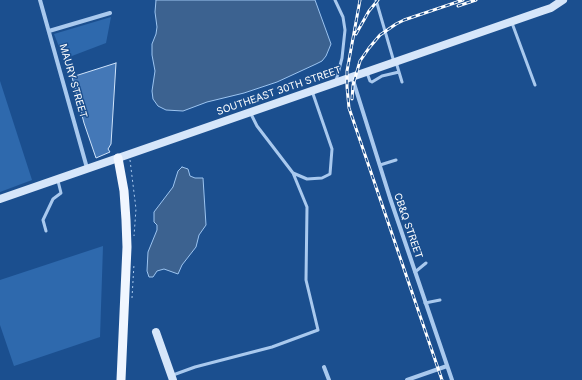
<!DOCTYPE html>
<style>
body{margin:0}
canvas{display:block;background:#1b4f8f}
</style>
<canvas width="582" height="380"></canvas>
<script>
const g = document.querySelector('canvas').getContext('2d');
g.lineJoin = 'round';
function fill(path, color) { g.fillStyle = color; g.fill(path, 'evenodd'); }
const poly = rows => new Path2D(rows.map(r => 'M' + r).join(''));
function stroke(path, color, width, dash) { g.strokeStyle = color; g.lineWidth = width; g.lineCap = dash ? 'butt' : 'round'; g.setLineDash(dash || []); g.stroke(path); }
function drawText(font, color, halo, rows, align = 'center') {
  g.font = font + ' Inter,sans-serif'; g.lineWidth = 3; g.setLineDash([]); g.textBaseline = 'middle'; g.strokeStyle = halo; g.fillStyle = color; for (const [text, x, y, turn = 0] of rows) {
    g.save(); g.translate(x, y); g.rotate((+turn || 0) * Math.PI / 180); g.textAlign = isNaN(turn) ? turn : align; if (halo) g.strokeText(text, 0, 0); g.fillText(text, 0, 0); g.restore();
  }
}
fill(poly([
 [111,17,106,43,64,59,54,34],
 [0,81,32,180,0,192],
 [103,246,100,337,14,366,0,325,0,280]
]), '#2e69ad');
const water = poly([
 [156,0,315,0,331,44,326,56,322,61,316,64,277,82,244,93,207,102,183,111,166,110,158,106,153,99,152,91,155,71,152,55,152,44,156,34,157,27,155,12,156,0],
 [182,167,188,169,190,176,195,178,203,178,206,225,199,235,196,247,182,265,178,274,164,269,157,271,153,277,149,277,147,271,148,252,157,230,157,225,154,222,154,212,173,187,178,171,182,167]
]);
fill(water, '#3c6290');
stroke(water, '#9cc4f0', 1);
const building = poly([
 [116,63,111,144,108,149,110,152,96,158,84,123,72,77,116,63]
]);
fill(building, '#4478b7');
stroke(building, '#cfe3fa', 1);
stroke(poly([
 [130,160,136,209,134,236],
 [132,298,134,264]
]), '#a9c9ee', 1, [2, 3]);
stroke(poly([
 [335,0,343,17,345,30,342,58,336,81],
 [376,0,394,62],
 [512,23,535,85],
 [396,62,402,82],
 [367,73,370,81,372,82,382,76,399,72],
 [251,114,257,126,293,173,307,179,322,178,330,174,332,149,312,91],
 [380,165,396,160],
 [46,231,43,220,53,199,61,193,58,181],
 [415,272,426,263],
 [425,303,440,300],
 [173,375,195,367,272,347,318,330,306,280,307,207,293,173]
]), '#a9c9ee', 3);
stroke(poly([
 [40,0,87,168],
 [49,31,110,13],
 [352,77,390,198,452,380],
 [324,367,329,380],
 [407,380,447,366]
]), '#a9c9ee', 4);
stroke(poly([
 [0,199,542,11,551,8,563,0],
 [156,332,173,380]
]), '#d6e6fa', 8);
stroke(poly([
 [118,158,124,191,126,220,127,247,121,380]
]), '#f0f6ff', 9);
const rail = poly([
 [360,0,347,71,347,87,349,108,442,380],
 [458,6,476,0],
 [356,34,369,11,378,0],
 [352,99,353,85,360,61,369,48,380,35,396,24,404,20,463,0]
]);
stroke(rail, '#fff', 3);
stroke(rail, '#1b4f8f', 1.5, [4.5]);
drawText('10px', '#fff', '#1b4f8f', [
 ["MAURY STREET",73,81,74],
 ["SOUTHEAST 30TH STREET",279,91,-19],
 ["CB&Q STREET",408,226,71]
]);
</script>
